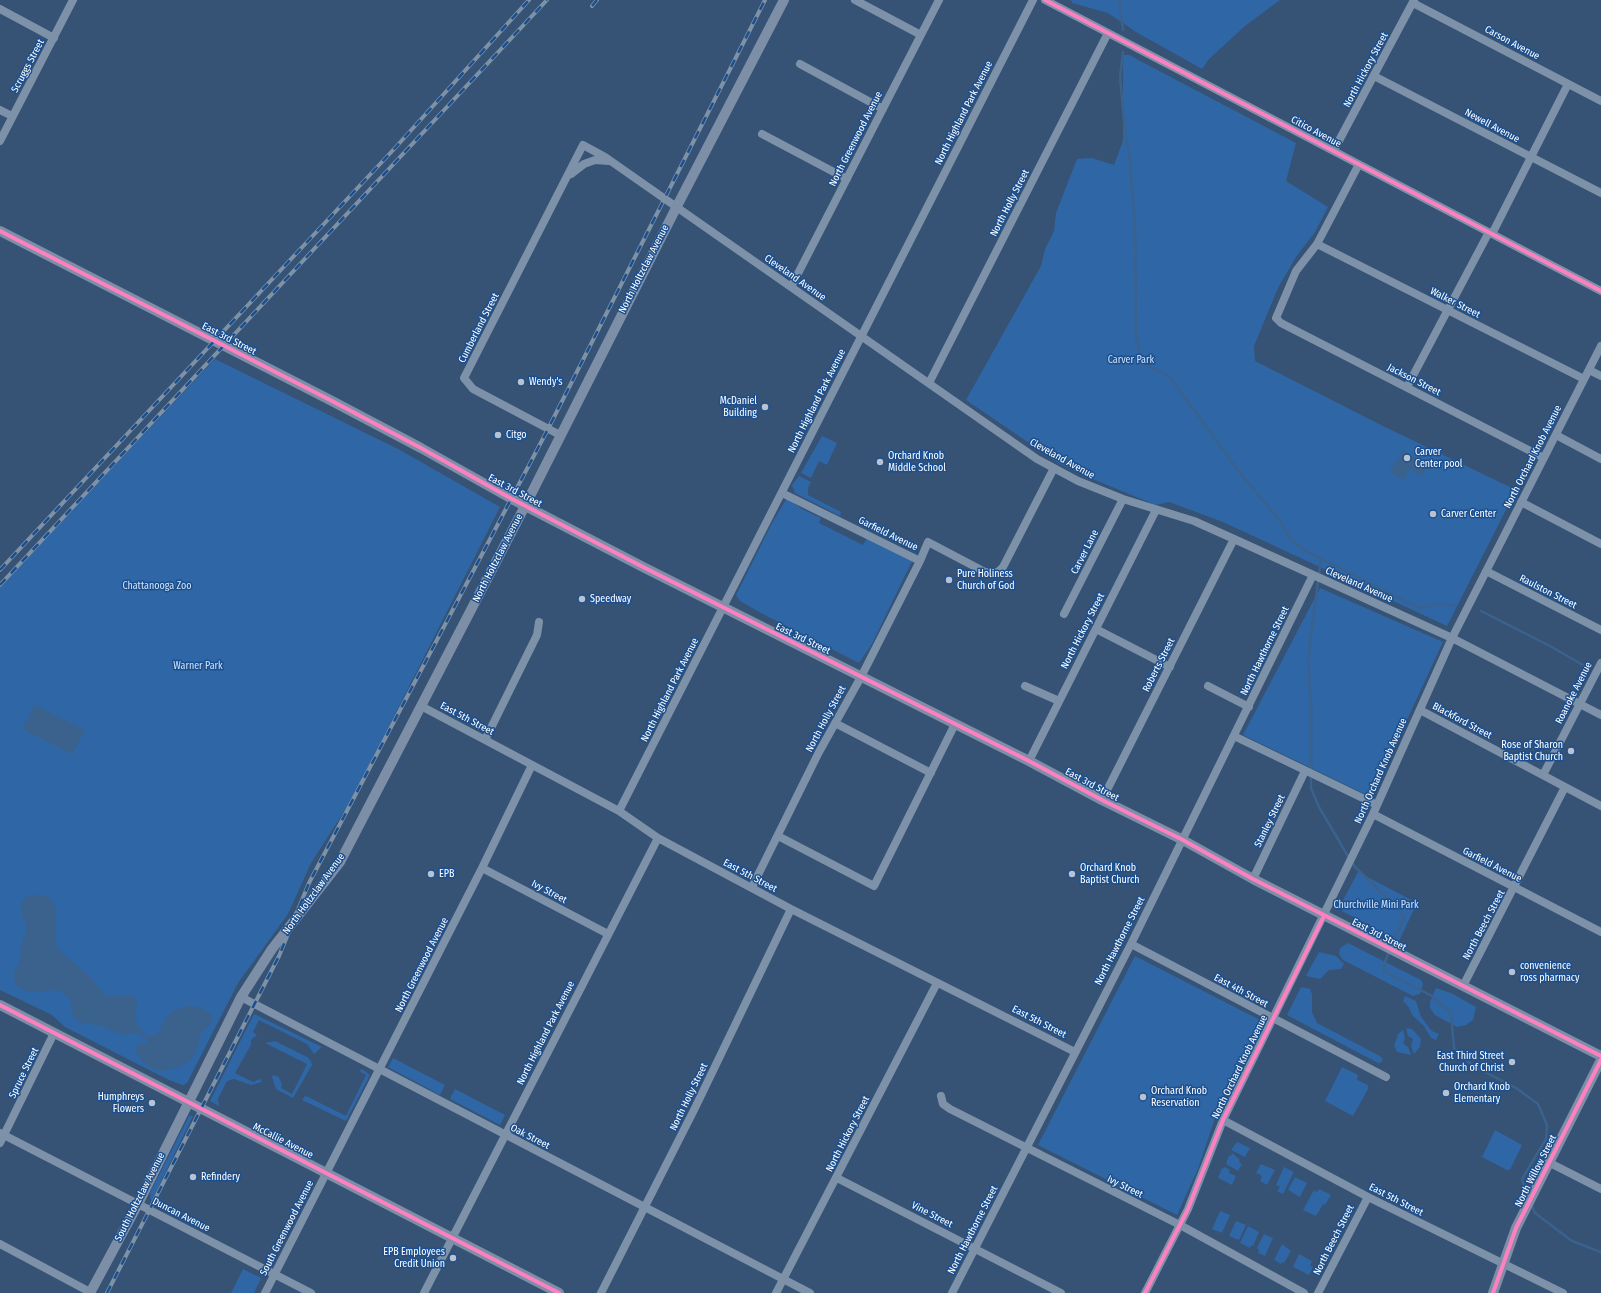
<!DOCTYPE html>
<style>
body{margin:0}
canvas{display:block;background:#365274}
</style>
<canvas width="1601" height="1293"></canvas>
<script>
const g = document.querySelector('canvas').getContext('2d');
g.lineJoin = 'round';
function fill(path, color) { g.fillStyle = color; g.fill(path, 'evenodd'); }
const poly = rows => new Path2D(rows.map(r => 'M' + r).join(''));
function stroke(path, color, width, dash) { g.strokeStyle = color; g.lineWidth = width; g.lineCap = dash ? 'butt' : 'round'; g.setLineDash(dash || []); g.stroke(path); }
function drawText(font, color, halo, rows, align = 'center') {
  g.font = font + ' "Fira Sans Condensed",sans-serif'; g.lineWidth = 3; g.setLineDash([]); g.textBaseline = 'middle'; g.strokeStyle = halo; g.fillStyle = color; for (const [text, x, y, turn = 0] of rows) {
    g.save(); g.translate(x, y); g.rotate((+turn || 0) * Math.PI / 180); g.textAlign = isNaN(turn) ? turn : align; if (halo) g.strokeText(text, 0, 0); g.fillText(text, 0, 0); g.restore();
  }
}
fill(poly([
 [1071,0,1280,0,1245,26,1209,59,1202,69,1136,32,1108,13,1072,3],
 [1123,55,1129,55,1296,143,1286,181,1328,207,1315,232,1296,257,1278,288,1254,346,1255,361,1383,426,1516,490,1447,626,1223,522,1169,502,1156,505,1083,475,1060,464,966,400,1041,266,1045,249,1054,231,1056,213,1077,159,1092,158,1114,165,1123,141],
 [215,359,400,450,500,507,352,799,311,863,288,914,238,983,187,1083,183,1085,169,1080,65,1027,52,1015,0,990,0,587],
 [822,436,837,443,827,465,819,461,811,478,801,473],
 [799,476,811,482,808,488,808,495,841,512,840,516,795,493,792,485],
 [787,498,802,509,821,518,819,523,863,545,867,538,912,561,872,644,859,663,761,613,740,601,736,595,772,523],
 [1320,588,1443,642,1371,797,1243,735],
 [1358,872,1417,903,1399,941,1342,911,1341,904],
 [1348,943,1421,980,1423,984,1420,994,1413,996,1343,960,1339,954,1340,948],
 [1319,952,1336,956,1344,964,1341,969,1329,970,1320,979,1306,976],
 [1135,956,1262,1021,1217,1112,1198,1169,1177,1215,1038,1145],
 [1301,987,1310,989,1312,994,1312,1012,1317,1023,1380,1056,1383,1059,1381,1063,1378,1063,1287,1015],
 [1436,988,1451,993,1476,1007,1473,1020,1466,1025,1457,1027,1435,1015,1430,1008,1430,1002],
 [1405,996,1416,1001,1421,1017,1432,1031,1439,1034,1436,1040,1431,1038,1424,1026,1413,1016,1408,1006,1403,1001],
 [254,1014,322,1047,314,1054,307,1044,259,1020,253,1032,257,1035,251,1040,251,1045,235,1073,253,1082,260,1079,262,1082,251,1085,234,1079,227,1081,218,1099,219,1106,210,1101],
 [1406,1028,1412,1029,1421,1039,1420,1047,1414,1054,1411,1046,1413,1039,1408,1036],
 [1403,1030,1405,1038,1403,1043,1408,1047,1411,1055,1397,1052,1394,1046,1398,1034],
 [275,1041,307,1057,311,1061,312,1065,293,1098,276,1089,272,1077,273,1075,279,1077,282,1085,281,1088,292,1094,307,1064,265,1043],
 [393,1058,445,1085,440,1095,388,1067],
 [1342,1067,1358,1075,1357,1080,1368,1085,1368,1089,1353,1116,1325,1101],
 [362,1069,370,1075,346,1121,302,1100,305,1096,308,1097,346,1116,366,1075,359,1071],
 [455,1089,505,1115,500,1125,450,1099],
 [189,1116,193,1116,151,1202,150,1193],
 [1495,1130,1522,1145,1510,1170,1507,1170,1482,1157],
 [1237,1142,1250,1148,1245,1157,1231,1150],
 [1232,1153,1240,1160,1239,1162,1242,1164,1238,1171,1226,1164,1229,1155,1231,1156],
 [1261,1164,1275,1170,1267,1185,1260,1181,1262,1176,1256,1173],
 [1225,1167,1230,1170,1229,1173,1236,1176,1232,1185,1218,1178,1222,1168,1223,1169],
 [1284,1167,1294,1172,1283,1194,1277,1191,1280,1187,1276,1185],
 [1295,1177,1307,1183,1300,1197,1288,1190],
 [1319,1189,1331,1195,1325,1205,1323,1204,1316,1216,1303,1210,1314,1190,1317,1192],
 [1220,1211,1230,1215,1222,1233,1212,1229],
 [1236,1221,1246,1225,1239,1240,1229,1236],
 [1248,1226,1259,1232,1253,1246,1251,1245,1250,1248,1240,1243],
 [1264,1234,1273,1238,1265,1256,1258,1253,1259,1250,1257,1248],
 [1282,1244,1291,1251,1284,1263,1282,1262,1281,1264,1274,1260],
 [1299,1254,1312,1261,1310,1266,1313,1267,1309,1275,1293,1267],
 [243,1269,261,1278,254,1293,231,1293]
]), '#2f66a5');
fill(poly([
 [1403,450,1428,465,1422,476,1410,469,1403,480,1390,472],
 [35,705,85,730,72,754,22,729],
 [31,895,43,895,51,899,56,908,55,941,58,949,89,976,105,995,133,995,137,1002,135,1018,140,1028,147,1036,153,1036,158,1033,166,1017,174,1010,188,1006,200,1007,212,1015,211,1023,201,1032,198,1047,191,1060,177,1068,160,1071,148,1066,137,1055,136,1046,139,1044,146,1044,147,1040,139,1033,122,1035,101,1026,80,1022,73,1016,70,999,60,991,54,990,31,992,23,990,16,985,13,975,20,961,21,946,27,928,21,911,21,904,25,898]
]), '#3b618d');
stroke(poly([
 [1119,0,1123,30],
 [1123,52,1120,77,1125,132,1130,160,1135,227,1136,338,1143,363,1169,376,1240,473,1280,521,1291,540,1304,550,1419,608,1438,604,1455,605],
 [1321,558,1308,660,1311,706,1311,788,1319,807,1349,858],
 [1481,611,1550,646,1588,668],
 [1352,862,1355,867,1399,909,1404,918,1391,947],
 [1389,952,1384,964,1384,971,1432,996,1451,1014,1454,1048,1473,1066,1516,1088,1538,1104,1547,1125,1546,1139,1522,1179,1528,1197],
 [1531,1204,1535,1213,1572,1241,1601,1252]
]), '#3b618d', 2.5);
stroke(poly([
 [855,0,921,35],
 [1045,0,1601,291],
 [1413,3,1601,101],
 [0,9,54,38],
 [800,64,883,109],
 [1374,76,1601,193],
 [0,110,12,116],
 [762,134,847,179],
 [0,141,73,0],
 [1334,150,1414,0],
 [1358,166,1317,244,1296,271,1276,318,1281,323,1544,458],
 [571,174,584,164,595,160,609,161],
 [1492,234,1568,84],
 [1317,244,1584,379],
 [791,287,939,0],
 [1589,370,1601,376],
 [929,383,1108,33],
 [1407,387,1489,232],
 [560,435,473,389,464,378,583,145,605,157,1037,459,1078,481,1123,499,1194,521,1234,539,1452,638,1601,715],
 [1556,435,1601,459],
 [782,493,920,561,928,542,985,572,992,573,998,572,1003,567,1054,468],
 [1521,502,1601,544],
 [1486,571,1601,630],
 [1064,614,1123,499],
 [1096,629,1170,667],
 [1025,686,1059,701],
 [1208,686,1249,707],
 [421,706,619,811,658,838,791,909,1075,1052],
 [1420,710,1601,806],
 [835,723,931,773],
 [1234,736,1377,805],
 [485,740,537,635,539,622],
 [1029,761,1156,510],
 [1543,775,1601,663],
 [1102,800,1234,539],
 [619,811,1033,0],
 [1373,814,1601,932],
 [778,836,874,886,955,724],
 [482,868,608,934],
 [1253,879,1305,771],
 [752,887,819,752,861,677,920,561],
 [1131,944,1386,1077],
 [1463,986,1565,787],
 [241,997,810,1293],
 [941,1096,943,1104,950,1109,1180,1225,1304,1293],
 [1223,1120,1368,1197,1563,1293],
 [0,1133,311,1293],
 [0,1143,54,1033],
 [1550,1163,1601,1189],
 [837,1178,1061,1293],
 [0,1244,90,1292],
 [265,1293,482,868,532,765],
 [424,1293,658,838],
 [601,1293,695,1108,791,909],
 [776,1293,937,983],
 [952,1293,1131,944,1313,575],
 [1145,1293,1188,1209,1223,1120,1373,814,1452,638,1601,346],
 [1318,1293,1368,1197]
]), '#7d92a8', 8);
stroke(poly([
 [0,231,332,401,421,448,512,499,645,568,1029,761,1102,800,1181,839,1253,879,1601,1056],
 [0,1005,559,1293],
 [90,1293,138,1204,241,997,272,949,340,862,525,506,676,208,784,0],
 [1493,1293,1516,1228,1601,1060]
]), '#7d8ea7', 10);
const rail = poly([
 [592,6,597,0],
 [0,570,395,148,529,0],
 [0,585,547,0],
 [107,1293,279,956,309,883,548,429,765,0]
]);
stroke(rail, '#7e92a7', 4);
stroke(rail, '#1b4f8f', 2.5, [8]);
stroke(poly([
 [1045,0,1601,291],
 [0,231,332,401,421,448,512,499,645,568,1029,761,1102,800,1181,839,1253,879,1601,1056],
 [0,1005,559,1293],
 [1145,1293,1188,1209,1223,1120,1324,916],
 [1493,1293,1516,1228,1601,1060]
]), '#ff80c0', 4);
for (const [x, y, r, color] of [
 [521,382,4,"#b9c2ce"],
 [765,407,4,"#b9c2ce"],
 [498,435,4,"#b9c2ce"],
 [1407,458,4,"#b9c2ce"],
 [880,462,4,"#b9c2ce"],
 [1433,514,4,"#b9c2ce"],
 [949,580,4,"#b9c2ce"],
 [582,599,4,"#b9c2ce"],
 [1571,751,4,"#b9c2ce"],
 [431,874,4,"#b9c2ce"],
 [1072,874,4,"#b9c2ce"],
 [1512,972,4,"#b9c2ce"],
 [1512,1062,4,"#b9c2ce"],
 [1446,1093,4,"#b9c2ce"],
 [1143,1097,4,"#b9c2ce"],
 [152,1103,4,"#b9c2ce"],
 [193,1177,4,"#b9c2ce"],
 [453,1258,4,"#b9c2ce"]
]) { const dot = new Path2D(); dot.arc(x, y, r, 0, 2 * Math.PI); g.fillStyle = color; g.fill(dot); stroke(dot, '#1b4f8f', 1.5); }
drawText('10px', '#fff', '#1b4f8f', [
 ["Carson Avenue",1512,43,28],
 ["Scruggs Street",28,66,-62],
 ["North Hickory Street",1366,70,-62],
 ["North Highland Park Avenue",964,113,-63],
 ["Newell Avenue",1492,126,28],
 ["Citico Avenue",1316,132,28],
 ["North Greenwood Avenue",856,139,-63],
 ["North Holly Street",1010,203,-63],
 ["North Holtzclaw Avenue",644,269,-63],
 ["Cleveland Avenue",795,278,35],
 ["Walker Street",1455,303,27],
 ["Cumberland Street",479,328,-63],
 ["East 3rd Street",229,339,27],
 ["Jackson Street",1414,380,27],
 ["North Highland Park Avenue",817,401,-63],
 ["North Orchard Knob Avenue",1533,457,-63],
 ["Cleveland Avenue",1062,459,29],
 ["East 3rd Street",515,491,28],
 ["Garfield Avenue",888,534,26],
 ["Carver Lane",1085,552,-63],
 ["North Holtzclaw Avenue",498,558,-63],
 ["Cleveland Avenue",1359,585,24],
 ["Raulston Street",1548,592,27],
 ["North Hickory Street",1083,631,-63],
 ["East 3rd Street",803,639,26],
 ["North Hawthorne Street",1265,651,-64],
 ["Roberts Street",1159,665,-63],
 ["North Highland Park Avenue",670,690,-63],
 ["Roanoke Avenue",1574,693,-63],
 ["East 5th Street",467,719,28],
 ["North Holly Street",826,719,-62],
 ["Blackford Street",1462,721,28],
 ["North Orchard Knob Avenue",1381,771,-66],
 ["East 3rd Street",1092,785,28],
 ["Stanley Street",1270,821,-64],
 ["Garfield Avenue",1492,865,27],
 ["East 5th Street",750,876,28],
 ["Ivy Street",549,892,28],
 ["North Holtzclaw Avenue",314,894,-54],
 ["North Beech Street",1484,925,-62],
 ["East 3rd Street",1379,935,27],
 ["North Hawthorne Street",1120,941,-63],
 ["North Greenwood Avenue",422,965,-63],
 ["East 4th Street",1241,991,28],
 ["East 5th Street",1039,1022,27],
 ["North Highland Park Avenue",546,1033,-63],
 ["North Orchard Knob Avenue",1240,1067,-64],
 ["Spruce Street",24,1073,-64],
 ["North Holly Street",689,1097,-64],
 ["North Hickory Street",848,1134,-63],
 ["Oak Street",530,1137,27],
 ["McCallie Avenue",283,1141,27],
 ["North Willow Street",1536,1171,-63],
 ["Ivy Street",1125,1187,26],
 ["South Holtzclaw Avenue",140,1197,-63],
 ["East 5th Street",1396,1200,27],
 ["Duncan Avenue",181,1215,27],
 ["Vine Street",932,1215,27],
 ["South Greenwood Avenue",287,1228,-63],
 ["North Hawthorne Street",973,1230,-63],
 ["North Beech Street",1334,1240,-63]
]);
drawText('10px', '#cfe3fa', '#1b4f8f', [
 ["Carver Park",1131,360],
 ["Chattanooga Zoo",157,586],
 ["Warner Park",198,666],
 ["Churchville Mini Park",1376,905]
]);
drawText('10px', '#fff', '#1b4f8f', [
 ["Wendy's",529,382],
 ["McDaniel",757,401,"right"],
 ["Building",757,413,"right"],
 ["Citgo",506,435],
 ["Carver",1415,452],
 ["Center pool",1415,464],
 ["Orchard Knob",888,456],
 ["Middle School",888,468],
 ["Carver Center",1441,514],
 ["Pure Holiness",957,574],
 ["Church of God",957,586],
 ["Speedway",590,599],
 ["Rose of Sharon",1563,745,"right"],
 ["Baptist Church",1563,757,"right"],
 ["Orchard Knob",1080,868],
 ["Baptist Church",1080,880],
 ["EPB",439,874],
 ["convenience",1520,966],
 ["ross pharmacy",1520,978],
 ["East Third Street",1504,1056,"right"],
 ["Church of Christ",1504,1068,"right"],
 ["Orchard Knob",1454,1087],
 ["Elementary",1454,1099],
 ["Orchard Knob",1151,1091],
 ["Reservation",1151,1103],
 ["Humphreys",144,1097,"right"],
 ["Flowers",144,1109,"right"],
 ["Refindery",201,1177],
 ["EPB Employees",445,1252,"right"],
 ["Credit Union",445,1264,"right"]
], 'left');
</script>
